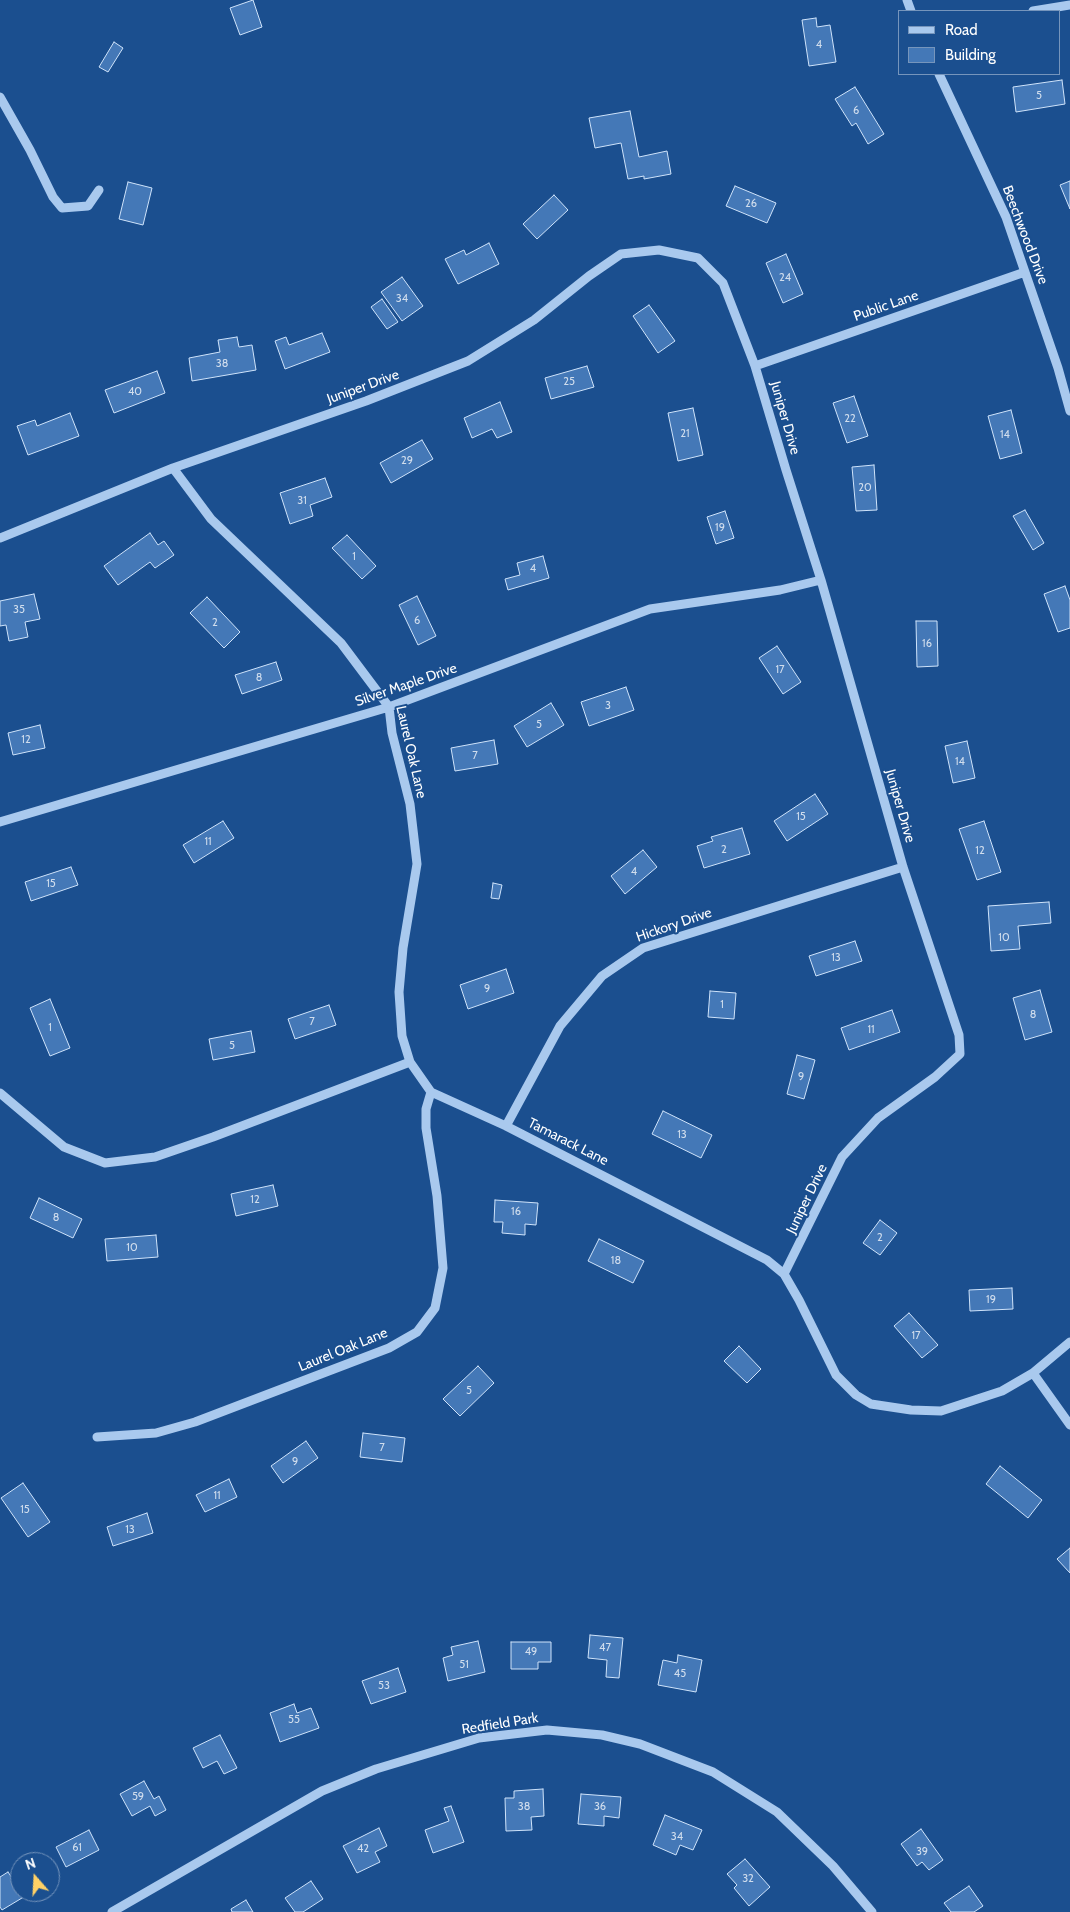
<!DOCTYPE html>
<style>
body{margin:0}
#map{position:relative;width:1070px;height:1912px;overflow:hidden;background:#1b4f8f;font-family:Cabin,sans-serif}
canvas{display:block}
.legend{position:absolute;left:898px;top:10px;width:162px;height:65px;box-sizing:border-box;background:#1b4f8f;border:1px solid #7695bc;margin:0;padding:6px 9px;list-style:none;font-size:15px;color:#fff}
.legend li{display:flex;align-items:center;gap:10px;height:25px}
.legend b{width:25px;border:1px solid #7695bc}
.north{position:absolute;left:10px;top:1852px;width:50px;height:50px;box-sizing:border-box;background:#1b4f8f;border:1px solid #7695bc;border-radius:50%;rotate:341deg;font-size:14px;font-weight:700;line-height:20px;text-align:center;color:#fff}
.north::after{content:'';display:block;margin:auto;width:18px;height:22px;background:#ffd166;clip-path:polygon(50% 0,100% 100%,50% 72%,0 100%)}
</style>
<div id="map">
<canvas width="1070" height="1912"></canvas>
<ul class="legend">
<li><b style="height:6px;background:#a9c9ee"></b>Road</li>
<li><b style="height:14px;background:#4478b7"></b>Building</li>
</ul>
<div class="north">N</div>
</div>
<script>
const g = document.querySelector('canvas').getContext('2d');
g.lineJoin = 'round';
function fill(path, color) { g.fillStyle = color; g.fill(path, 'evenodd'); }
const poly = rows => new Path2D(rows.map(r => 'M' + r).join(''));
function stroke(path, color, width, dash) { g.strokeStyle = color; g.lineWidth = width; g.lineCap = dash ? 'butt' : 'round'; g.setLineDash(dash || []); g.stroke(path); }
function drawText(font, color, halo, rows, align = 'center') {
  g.font = font + ' Cabin,sans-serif'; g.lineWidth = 4; g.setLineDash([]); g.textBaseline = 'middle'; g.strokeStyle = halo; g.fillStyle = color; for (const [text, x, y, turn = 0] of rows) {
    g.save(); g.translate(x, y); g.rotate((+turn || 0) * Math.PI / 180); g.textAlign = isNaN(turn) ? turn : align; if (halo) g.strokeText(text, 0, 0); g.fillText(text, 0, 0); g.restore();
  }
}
const building = poly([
 [253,0,262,27,240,35,230,8,253,0],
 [816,18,817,27,830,25,836,62,809,66,802,20,816,18],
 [114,42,123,48,108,72,99,67,114,42],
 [1062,80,1065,104,1016,112,1013,87,1062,80],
 [855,87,884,134,868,144,856,123,852,126,835,99,855,87],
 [630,111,639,157,667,151,671,174,644,179,644,176,628,179,621,143,595,148,589,118,630,111],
 [1070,181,1070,209,1060,185,1070,181],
 [128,182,152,188,143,225,119,219,128,182],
 [735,186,776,203,767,223,726,206,735,186],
 [554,195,568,210,537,239,523,224,554,195],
 [489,243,499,264,458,284,445,259,464,250,466,255,489,243],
 [786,254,803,294,783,303,766,263,786,254],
 [402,277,423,306,402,321,381,292,402,277],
 [382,299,398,322,387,329,371,307,382,299],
 [649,305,675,341,658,353,633,316,649,305],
 [322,333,330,352,285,369,275,341,286,337,289,345,322,333],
 [237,337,239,347,252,345,256,370,192,381,189,358,220,352,218,340,237,337],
 [587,366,594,387,551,399,545,378,587,366],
 [157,371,165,393,114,413,105,390,157,371],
 [854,396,868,436,847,443,833,403,854,396],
 [500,402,512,432,497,438,492,429,472,438,464,418,500,402],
 [693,408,703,455,678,461,668,413,693,408],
 [1011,410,1022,453,1000,459,988,416,1011,410],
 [70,413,79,436,28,455,17,426,35,420,37,426,70,413],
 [422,440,433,459,391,483,380,463,422,440],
 [874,465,877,510,856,511,852,467,874,465],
 [325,478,332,497,310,505,313,516,290,524,280,493,325,478],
 [1025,510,1044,543,1033,550,1013,516,1025,510],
 [725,511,734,538,716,544,707,517,725,511],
 [150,533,158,545,164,541,174,555,155,568,150,562,118,585,104,566,150,533],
 [347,535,376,566,362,579,332,548,347,535],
 [543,556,549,578,508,590,505,579,520,575,517,563,543,556],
 [1065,586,1070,600,1070,628,1058,632,1044,594,1065,586],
 [34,594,40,619,25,622,28,637,9,641,6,625,0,626,0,601,34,594],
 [417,596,436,636,418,645,399,605,417,596],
 [207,597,240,632,224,648,190,613,207,597],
 [916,621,937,621,938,666,917,667,916,621],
 [777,646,801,682,783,694,759,658,777,646],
 [276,662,282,680,242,694,235,675,276,662],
 [626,687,634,710,589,726,581,702,626,687],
 [551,703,564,725,527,747,514,726,551,703],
 [40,725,45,748,13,755,8,733,40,725],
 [494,740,498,764,455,771,451,748,494,740],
 [967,741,975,778,953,783,945,746,967,741],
 [815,794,828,814,787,841,774,821,815,794],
 [223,821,234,838,194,863,183,845,223,821],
 [984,821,1001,872,977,880,959,829,984,821],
 [742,828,750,854,704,868,697,846,713,841,711,837,742,828],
 [643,850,657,867,625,894,611,876,643,850],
 [71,867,78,885,31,901,25,882,71,867],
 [493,883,502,885,499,899,491,898,493,883],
 [1049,902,1051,923,1018,926,1020,949,991,951,988,906,1049,902],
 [855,941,862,961,816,976,809,956,855,941],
 [506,969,514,993,468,1009,460,985,506,969],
 [1040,990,1052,1032,1025,1040,1013,998,1040,990],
 [710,991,736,993,734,1019,708,1017,710,991],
 [50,999,70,1048,50,1056,30,1008,50,999],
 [329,1005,336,1025,295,1039,288,1019,329,1005],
 [892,1010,900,1032,849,1050,841,1028,892,1010],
 [251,1031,255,1052,213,1060,209,1039,251,1031],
 [797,1055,815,1060,804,1099,787,1094,797,1055],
 [663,1111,712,1135,701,1158,652,1134,663,1111],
 [273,1185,278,1206,236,1216,231,1194,273,1185],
 [39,1198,82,1219,73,1238,30,1218,39,1198],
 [495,1200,538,1203,536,1225,525,1224,525,1235,502,1233,503,1222,494,1222,495,1200],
 [880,1220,897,1233,880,1255,863,1243,880,1220],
 [156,1235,158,1257,107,1261,105,1239,156,1235],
 [599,1239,644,1261,633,1283,588,1261,599,1239],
 [1012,1288,1013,1309,970,1311,969,1290,1012,1288],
 [909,1313,938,1345,922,1358,894,1326,909,1313],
 [739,1346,761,1369,747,1383,724,1361,739,1346],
 [478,1366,494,1383,460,1416,443,1399,478,1366],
 [363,1433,405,1438,402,1462,360,1457,363,1433],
 [306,1441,318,1458,283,1483,271,1466,306,1441],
 [1000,1466,1042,1500,1028,1518,986,1484,1000,1466],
 [229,1479,237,1497,205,1512,196,1495,229,1479],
 [23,1483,50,1522,28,1537,1,1498,23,1483],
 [147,1513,153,1533,113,1546,107,1527,147,1513],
 [1070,1548,1070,1573,1057,1559,1070,1548],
 [590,1635,623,1638,619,1678,606,1677,607,1660,588,1658,590,1635],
 [478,1641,485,1672,448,1681,443,1658,453,1655,451,1647,478,1641],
 [511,1642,551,1642,551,1662,538,1662,538,1669,511,1669,511,1642],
 [678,1655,702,1660,696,1692,658,1685,663,1660,677,1663,678,1655],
 [398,1668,406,1692,371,1704,362,1681,398,1668],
 [294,1704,297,1713,311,1708,319,1728,280,1742,270,1713,294,1704],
 [220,1735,237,1768,224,1774,217,1761,203,1768,193,1748,220,1735],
 [144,1781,154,1799,159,1796,166,1810,155,1816,150,1806,132,1816,120,1794,144,1781],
 [543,1789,544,1816,531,1817,532,1830,506,1831,505,1798,514,1798,514,1791,543,1789],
 [581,1794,621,1797,619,1818,604,1816,604,1826,578,1824,581,1794],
 [451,1806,464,1842,433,1853,425,1830,449,1821,444,1808,451,1806],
 [665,1815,702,1830,693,1850,680,1845,676,1855,653,1845,665,1815],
 [379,1828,387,1846,375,1852,380,1862,357,1873,343,1846,379,1828],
 [921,1829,943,1860,929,1870,922,1862,917,1866,901,1844,921,1829],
 [89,1830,99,1850,66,1867,56,1847,89,1830],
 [745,1859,770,1887,749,1906,734,1888,737,1885,727,1874,745,1859],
 [8,1872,14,1881,20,1877,20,1892,32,1892,2,1910,0,1907,0,1877,8,1872],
 [311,1881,323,1899,303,1912,295,1912,285,1898,311,1881],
 [969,1886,983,1906,974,1912,951,1912,944,1903,969,1886],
 [246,1900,253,1912,232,1912,231,1909,246,1900]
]);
fill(building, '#4478b7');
stroke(building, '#cfe3fa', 1);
stroke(poly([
 [907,0,911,11],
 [1033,11,1070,5],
 [939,74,1006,217,1058,368,1070,411],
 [0,97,30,150,53,197,62,208,88,206,99,190],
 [755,366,1025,272],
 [173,468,211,519,341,643,389,707,392,733,410,804,417,864,403,948,399,992,402,1036,410,1062],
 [0,538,173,468,366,401,468,361,534,320,589,276,621,254,659,250,698,258,723,283,755,366,786,470,821,580,903,867,959,1035,960,1054,935,1077,878,1118,842,1157,784,1274],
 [0,822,389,707,650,609,780,590,821,580],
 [0,1093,64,1147,105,1163,155,1157,213,1137,410,1062,431,1092,506,1126,767,1260,784,1274,799,1300,836,1375,856,1395,871,1404,911,1410,941,1411,1002,1391,1033,1373,1070,1342],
 [506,1126,560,1026,602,976,643,948,903,867],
 [1033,1373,1070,1425],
 [97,1437,156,1433,195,1422,389,1348,417,1332,435,1308,443,1268,437,1196,426,1128,426,1109,431,1092],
 [112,1912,322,1791,376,1769,479,1738,547,1730,602,1735,640,1744,713,1772,777,1812,833,1866,872,1912]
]), '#a9c9ee', 9);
drawText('11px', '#d0dded', null, [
 ["4",819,45],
 ["5",1039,96],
 ["6",856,111],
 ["26",751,204],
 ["24",785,278],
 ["34",402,299],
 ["38",222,364],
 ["25",569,382],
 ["40",135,392],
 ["22",850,419],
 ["21",685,434],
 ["14",1005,435],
 ["29",407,461],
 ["20",865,488],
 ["31",302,501],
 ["19",720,528],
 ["1",354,557],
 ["4",533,569],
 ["35",19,610],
 ["6",417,621],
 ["2",215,623],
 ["16",927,644],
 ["17",780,670],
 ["8",259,678],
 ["3",608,706],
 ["5",539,725],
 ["12",26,740],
 ["7",475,756],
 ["14",960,762],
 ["15",801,817],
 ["11",208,842],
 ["2",724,850],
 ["12",980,851],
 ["4",634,872],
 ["15",51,884],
 ["10",1004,938],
 ["13",836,958],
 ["9",487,989],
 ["1",722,1005],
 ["8",1033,1015],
 ["7",312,1022],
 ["1",50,1028],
 ["11",871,1030],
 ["5",232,1046],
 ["9",801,1077],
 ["13",682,1135],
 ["12",255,1200],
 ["16",516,1212],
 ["8",56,1218],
 ["2",880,1238],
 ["10",132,1248],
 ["18",616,1261],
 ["19",991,1300],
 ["17",916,1336],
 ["5",469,1391],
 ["7",382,1448],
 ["9",295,1462],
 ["11",217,1496],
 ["15",25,1510],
 ["13",130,1530],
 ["47",605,1648],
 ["49",531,1652],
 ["51",464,1665],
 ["45",680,1674],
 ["53",384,1686],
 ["55",294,1720],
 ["59",138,1797],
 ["38",524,1807],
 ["36",600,1807],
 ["34",677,1837],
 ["61",77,1848],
 ["42",363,1849],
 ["39",922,1852],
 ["32",748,1879]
]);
drawText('14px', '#fff', '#1b4f8f', [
 ["Beechwood Drive",1025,235,69],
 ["Public Lane",886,306,-19],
 ["Juniper Drive",363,387,-20],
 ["Juniper Drive",785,418,74],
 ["Silver Maple Drive",406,685,-19],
 ["Laurel Oak Lane",411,752,77],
 ["Juniper Drive",900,806,74],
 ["Hickory Drive",674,925,-19],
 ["Tamarack Lane",568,1142,27],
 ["Juniper Drive",807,1199,-64],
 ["Laurel Oak Lane",343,1350,-22],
 ["Redfield Park",500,1724,-9]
]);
</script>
